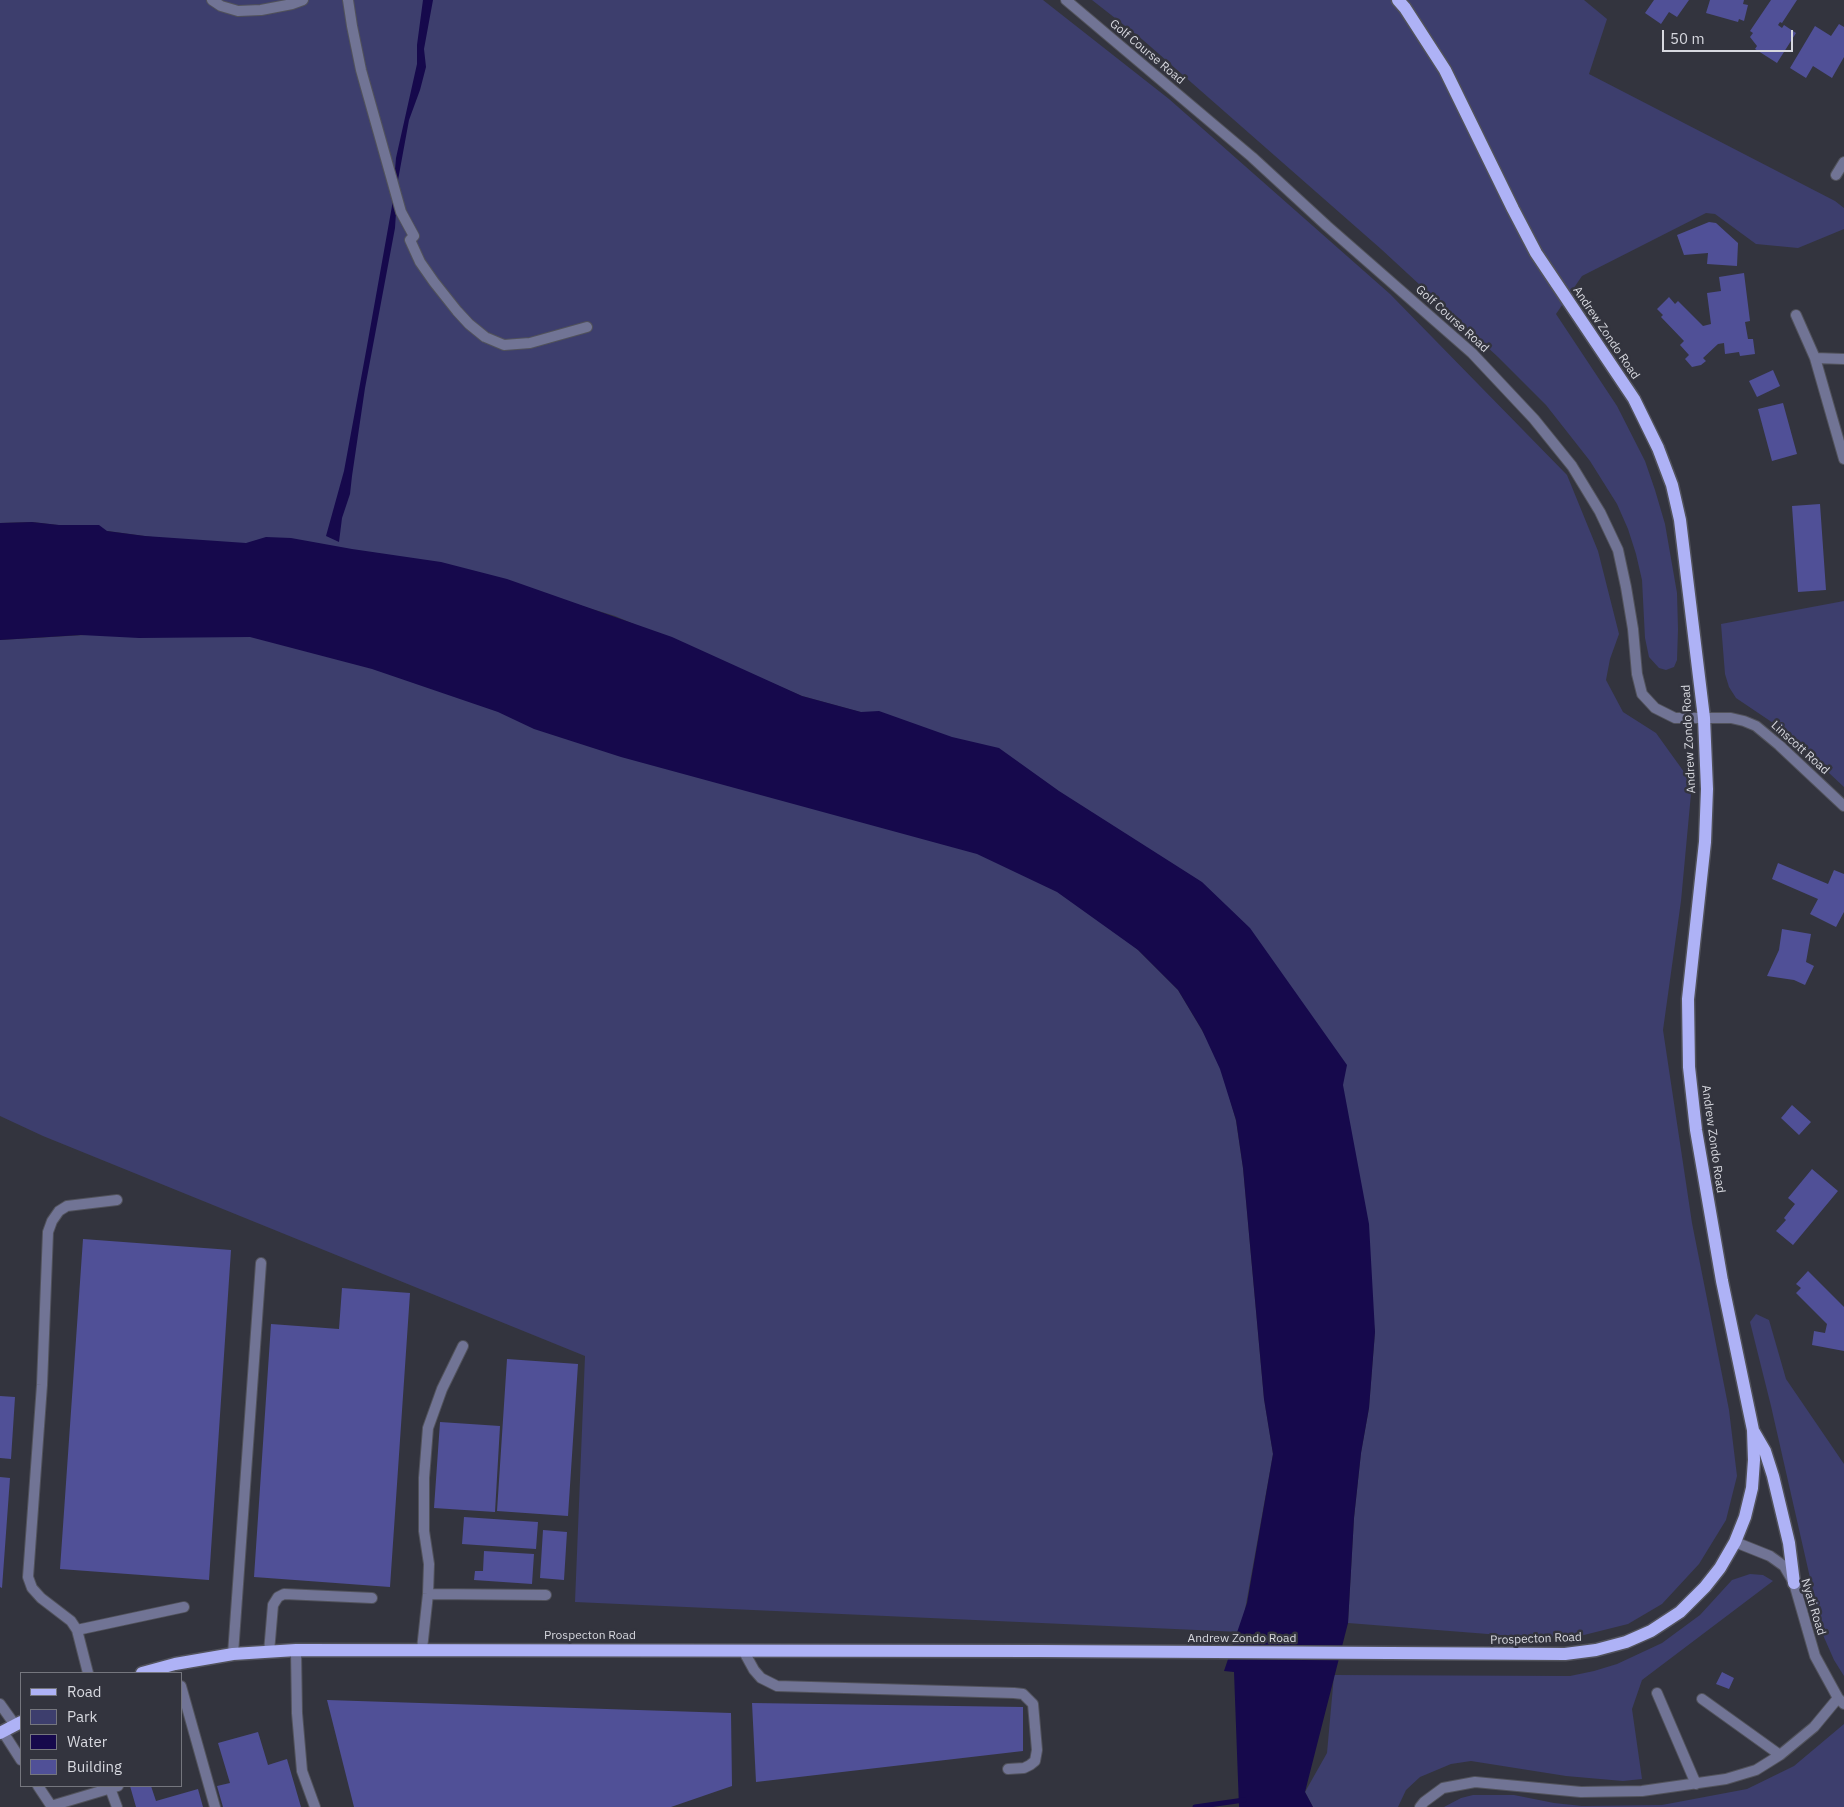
<!DOCTYPE html>
<style>
body{margin:0}
#map{position:relative;width:1844px;height:1807px;overflow:hidden;background:#33343e;font-family:"IBM Plex Sans",sans-serif}
canvas{display:block}
.legend{position:absolute;left:20px;top:1672px;width:162px;height:115px;box-sizing:border-box;background:#33343e;border:1px solid #75767e;margin:0;padding:6px 9px;list-style:none;font-size:15px;color:#d7d8df}
.legend li{display:flex;align-items:center;gap:10px;height:25px}
.legend b{width:25px;border:1px solid #75767e}
.scale{position:absolute;left:1662px;top:30px;width:131px;height:22px;box-sizing:border-box;border:2px solid #d7d8df;border-top:0;padding-left:6px;font-size:15px;line-height:18px;white-space:nowrap;color:#d7d8df;-webkit-text-stroke:4px #33343e;paint-order:stroke}
</style>
<div id="map">
<canvas width="1844" height="1807"></canvas>
<ul class="legend">
<li><b style="height:6px;background:#aeb2f6"></b>Road</li>
<li><b style="height:14px;background:#3d3e6d"></b>Park</li>
<li><b style="height:14px;background:#16094c"></b>Water</li>
<li><b style="height:14px;background:#505097"></b>Building</li>
</ul>
<div class="scale">50 m</div>
</div>
<script>
const g = document.querySelector('canvas').getContext('2d');
g.lineJoin = 'round';
function fill(path, color) { g.fillStyle = color; g.fill(path, 'evenodd'); }
const poly = rows => new Path2D(rows.map(r => 'M' + r).join(''));
function stroke(path, color, width, dash) { g.strokeStyle = color; g.lineWidth = width; g.lineCap = dash ? 'butt' : 'round'; g.setLineDash(dash || []); g.stroke(path); }
function drawText(font, color, halo, rows, align = 'center') {
  g.font = font + ' "IBM Plex Sans",sans-serif'; g.lineWidth = 5; g.setLineDash([]); g.textBaseline = 'middle'; g.strokeStyle = halo; g.fillStyle = color; for (const [text, x, y, turn = 0] of rows) {
    g.save(); g.translate(x, y); g.rotate((+turn || 0) * Math.PI / 180); g.textAlign = isNaN(turn) ? turn : align; if (halo) g.strokeText(text, 0, 0); g.fillText(text, 0, 0); g.restore();
  }
}
fill(poly([
 [0,0,1043,0,1169,99,1390,294,1567,475,1598,551,1619,634,1610,659,1606,680,1623,712,1656,733,1692,783,1681,901,1663,1030,1692,1223,1729,1410,1737,1476,1726,1520,1699,1564,1662,1604,1628,1624,1564,1640,1348,1623,1354,1518,1361,1453,1369,1408,1375,1332,1340,1072,904,724,802,696,615,616,516,586,100,530,32,522,0,523],
 [1092,0,1584,0,1607,19,1589,74,1835,201,1844,208,1844,229,1798,248,1756,244,1715,214,1706,213,1582,276,1556,314,1617,406,1645,461,1655,490,1665,524,1677,593,1678,629,1677,660,1674,667,1666,670,1659,668,1649,657,1645,638,1642,580,1636,554,1628,529,1617,504,1590,461,1546,405,1498,357,1381,249,1143,40],
 [1844,601,1844,787,1782,729,1736,698,1729,687,1725,674,1721,624],
 [272,632,795,790,1031,871,1110,922,1178,990,1219,1059,1236,1121,1243,1168,1264,1399,1273,1454,1241,1632,575,1602,585,1356,43,1136,0,1116,0,640,85,635],
 [1756,1314,1769,1320,1786,1379,1844,1464,1844,1676,1834,1660,1823,1635,1771,1406,1750,1322],
 [1750,1574,1763,1575,1773,1581,1642,1680,1632,1709,1642,1779,1623,1781,1566,1776,1471,1761,1451,1764,1420,1777,1406,1790,1398,1807,1313,1807,1305,1792,1327,1753,1334,1675,1570,1676,1594,1671,1617,1664,1662,1643,1700,1615,1732,1580],
 [1844,1724,1844,1807,1444,1807,1461,1798,1473,1795,1514,1795,1554,1803,1582,1806,1662,1805,1747,1789,1794,1766]
]), '#3d3e6d');
fill(poly([
 [423,0,433,0,424,49,426,67,420,90,409,120,398,180,395,228,365,388,352,476,350,494,342,518,339,542,326,536,344,471,367,346,392,206,396,158,417,64,417,45],
 [32,522,59,525,99,525,107,531,145,536,246,543,266,537,291,538,352,549,441,562,507,579,672,637,802,696,861,712,879,711,952,737,999,748,1059,791,1202,882,1250,928,1347,1065,1343,1085,1369,1224,1375,1332,1369,1408,1361,1453,1354,1518,1348,1623,1305,1792,1313,1807,1239,1807,1234,1672,1224,1671,1247,1603,1273,1454,1264,1399,1243,1168,1236,1120,1220,1069,1202,1030,1178,990,1138,950,1057,892,977,854,621,757,534,729,498,712,372,669,250,637,139,638,81,635,0,640,0,523]
]), '#16094c');
stroke(poly([
 [1195,1807,1244,1800]
]), '#16094c', 5);
fill(poly([
 [1654,0,1689,0,1677,17,1669,12,1661,24,1645,13],
 [1710,0,1744,0,1743,4,1748,5,1744,21,1739,19,1738,22,1706,13],
 [1771,0,1797,0,1782,23,1780,22,1778,25,1782,28,1784,25,1796,33,1777,63,1755,49,1757,46,1750,37,1753,33,1750,31],
 [1839,24,1844,27,1844,57,1832,78,1813,66,1806,78,1790,68,1815,26,1831,36],
 [1709,222,1716,223,1738,243,1737,266,1707,264,1708,253,1684,255,1677,235],
 [1744,273,1750,321,1745,322,1748,339,1753,339,1755,354,1740,356,1739,352,1725,354,1724,343,1718,344,1703,358,1706,361,1701,365,1692,367,1685,359,1689,355,1680,345,1684,341,1661,317,1663,315,1657,309,1669,297,1675,304,1678,301,1703,326,1711,324,1707,293,1721,291,1719,277],
 [1773,370,1780,386,1757,397,1749,381],
 [1783,403,1797,454,1772,461,1758,409],
 [1820,504,1826,590,1798,592,1792,506],
 [1778,863,1828,884,1834,870,1844,874,1844,912,1836,927,1810,914,1818,899,1772,879],
 [1782,929,1811,934,1806,962,1814,966,1805,985,1794,980,1767,976,1779,950],
 [1792,1105,1811,1122,1799,1135,1781,1118],
 [1812,1169,1838,1191,1793,1245,1776,1231,1786,1220,1784,1218,1795,1204,1788,1198],
 [83,1239,231,1250,209,1580,60,1569],
 [1808,1271,1844,1307,1844,1351,1812,1345,1814,1331,1825,1333,1827,1324,1796,1293,1801,1288,1796,1284],
 [342,1288,410,1293,390,1587,254,1577,271,1324,339,1329],
 [507,1359,578,1364,568,1516,497,1511],
 [0,1396,15,1397,11,1459,0,1458],
 [440,1422,500,1426,495,1512,434,1508],
 [0,1477,10,1478,2,1588,0,1587],
 [464,1517,538,1522,536,1549,462,1544],
 [543,1530,567,1532,564,1580,540,1578],
 [484,1551,534,1554,532,1584,474,1580,475,1571,483,1571],
 [1722,1672,1734,1678,1729,1689,1716,1684],
 [327,1700,731,1713,732,1786,671,1807,354,1807],
 [752,1703,1023,1707,1023,1751,756,1782],
 [258,1732,268,1765,287,1759,301,1807,223,1807,217,1786,230,1783,218,1743],
 [130,1786,151,1786,156,1801,198,1789,203,1807,136,1807]
]), '#505097');
const service = poly([
 [212,0,221,6,238,11,261,10,292,4,303,0],
 [348,0,352,26,361,70,401,212,414,236,410,240,420,262,434,282,457,311,469,324,485,337,504,345,530,343,587,327],
 [1836,175,1844,162],
 [1735,1542,1770,1556,1784,1566,1794,1583,1815,1656,1838,1698,1844,1704],
 [428,1594,546,1595],
 [77,1630,184,1607],
 [422,1649,428,1594,429,1564,424,1531,424,1478,428,1428,442,1389,463,1346],
 [296,1650,297,1713,302,1771,315,1807],
 [743,1650,754,1670,761,1678,777,1686,1014,1693,1023,1694,1033,1704,1037,1750,1035,1761,1030,1765,1024,1768,1008,1769],
 [269,1652,273,1605,278,1597,284,1594,372,1598],
 [233,1654,261,1263],
 [88,1673,77,1630,71,1621,41,1598,32,1588,28,1577,42,1385,48,1232,52,1221,59,1211,67,1206,117,1200],
 [181,1686,215,1807],
 [1657,1693,1696,1784],
 [1702,1699,1780,1755],
 [0,1704,15,1725],
 [3,1732,21,1760],
 [38,1786,52,1807],
 [110,1788,117,1807],
 [51,1806,118,1786],
 [1420,1807,1424,1802,1443,1788,1475,1782,1581,1792,1642,1791,1726,1779,1756,1770,1780,1755,1814,1727,1838,1698]
]);
const minor = poly([
 [1066,0,1252,157,1327,226,1472,353,1534,419,1572,466,1600,512,1618,550,1626,587,1633,629,1637,674,1642,694,1655,708,1675,718,1731,718,1744,721,1756,726,1779,745,1844,806],
 [1796,315,1815,358,1844,459],
 [1815,358,1844,359]
]);
const primary = poly([
 [1754,1432,1765,1451,1773,1476,1789,1543,1794,1583],
 [142,1673,175,1664,233,1654,296,1650,1039,1651,1565,1654,1596,1650,1626,1642,1651,1631,1680,1612,1705,1587,1720,1568,1735,1542,1745,1517,1752,1488,1754,1460,1753,1430,1722,1281,1696,1130,1689,1067,1688,999,1705,842,1707,789,1704,718,1680,520,1672,485,1658,448,1634,399,1536,253,1513,209,1445,70,1405,8,1398,0],
 [0,1733,21,1722]
]);
stroke(service, '#51525b', 12);
stroke(minor, '#51525b', 12);
stroke(primary, '#51525b', 15);
stroke(service, '#717495', 10);
stroke(minor, '#717495', 10);
stroke(primary, '#aeb2f6', 12);
drawText('12px', '#d7d8df', '#33343e', [
 ["Golf Course Road",1147,52,40],
 ["Golf Course Road",1452,319,42],
 ["Andrew Zondo Road",1606,333,56],
 ["Andrew Zondo Road",1689,739,-93],
 ["Linscott Road",1800,748,42],
 ["Andrew Zondo Road",1713,1139,82],
 ["Nyati Road",1813,1607,73],
 ["Prospecton Road",590,1636],
 ["Andrew Zondo Road",1242,1639],
 ["Prospecton Road",1536,1639,-2]
]);
</script>
